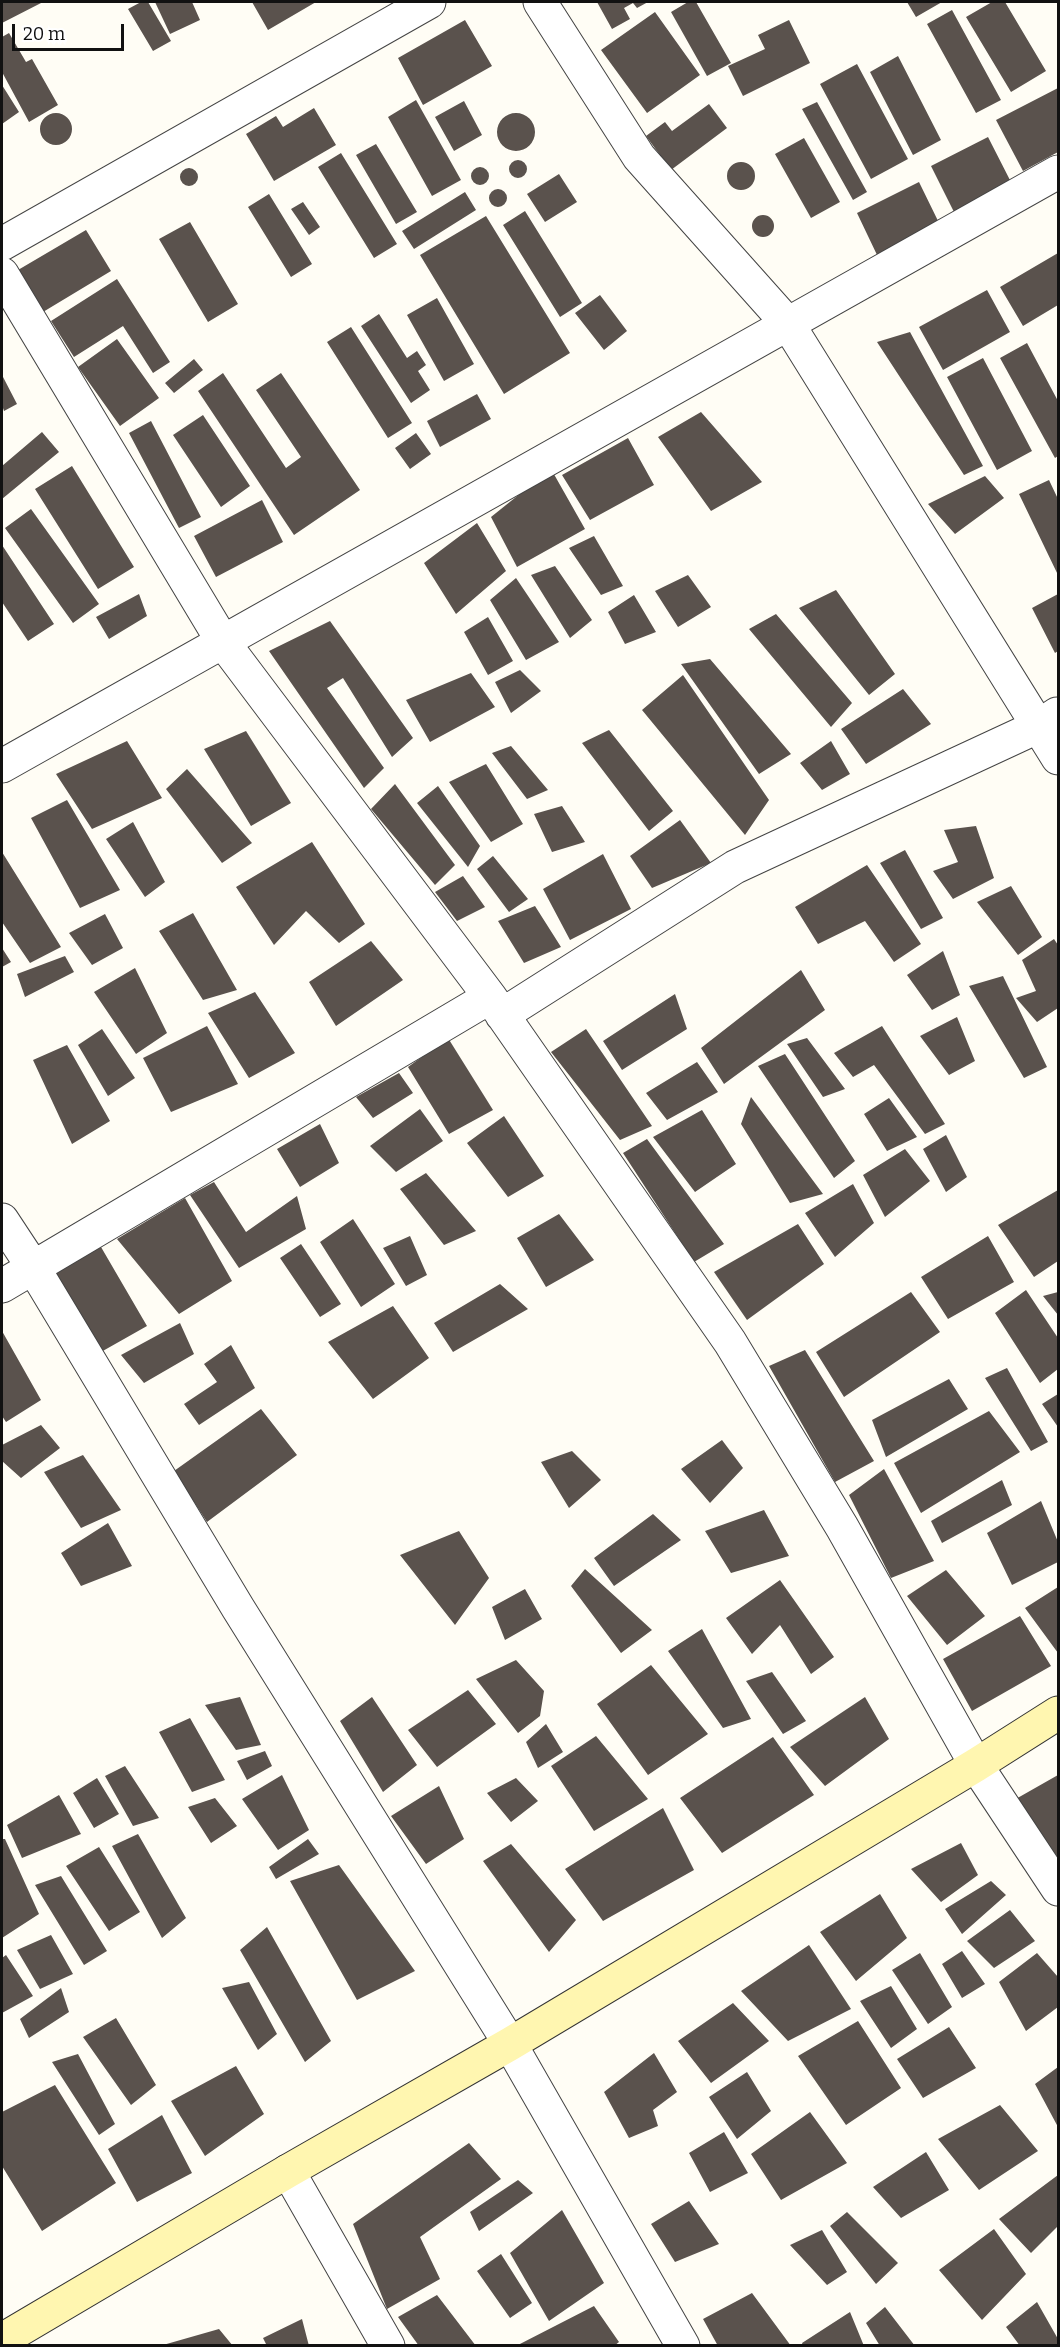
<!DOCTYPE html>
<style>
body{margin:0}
#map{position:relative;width:1060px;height:2347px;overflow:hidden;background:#fffdf5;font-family:Bitter,serif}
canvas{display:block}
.frame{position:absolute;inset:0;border:3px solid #111;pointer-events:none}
.scale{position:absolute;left:12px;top:24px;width:112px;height:27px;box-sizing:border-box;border:3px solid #111;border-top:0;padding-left:8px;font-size:18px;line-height:21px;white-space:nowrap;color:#111;-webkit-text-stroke:4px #fff;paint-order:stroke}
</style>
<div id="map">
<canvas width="1060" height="2347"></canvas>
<div class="frame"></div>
<div class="scale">20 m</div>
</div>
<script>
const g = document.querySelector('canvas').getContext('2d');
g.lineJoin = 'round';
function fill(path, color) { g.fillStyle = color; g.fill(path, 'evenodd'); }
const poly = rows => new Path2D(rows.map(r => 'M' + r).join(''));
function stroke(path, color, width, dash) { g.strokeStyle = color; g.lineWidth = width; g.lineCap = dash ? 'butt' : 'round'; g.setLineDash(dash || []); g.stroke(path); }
fill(poly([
 [2,2,43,2,2,23],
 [141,2,148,2,171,41,153,51,128,9],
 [155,2,192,2,200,20,170,34],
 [252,2,316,2,268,30],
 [597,2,648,2,637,8,633,3,624,8,630,19,612,29],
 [688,2,696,2,731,63,707,76,671,12],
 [907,2,942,2,916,17],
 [992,2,1005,2,1046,71,1011,92,966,17],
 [952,10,1001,100,976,113,927,24],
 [655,12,700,75,647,113,601,50],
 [465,20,492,66,423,105,398,58],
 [789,20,810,63,743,96,728,66,765,49,758,35],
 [9,33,26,62,32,59,58,105,29,122,2,72,2,37],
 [898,56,941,140,913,155,870,72],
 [857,64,908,159,871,179,820,84],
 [2,85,19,112,2,124],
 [1058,88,1058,152,1023,171,996,120],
 [416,100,461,180,432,196,388,117],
 [464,101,482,135,454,151,435,117],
 [817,102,867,192,853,200,802,109],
 [709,104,727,128,671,170,646,136,665,122,672,131],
 [314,108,336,145,274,181,246,134,276,116,283,127],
 '497 132a19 19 0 1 1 38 0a19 19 0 1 1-38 0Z',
 '40 129a16 16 0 1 1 32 0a16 16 0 1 1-32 0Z',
 [988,137,1013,186,956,216,931,166],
 [804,138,840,202,811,218,775,154],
 [376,144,417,212,396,224,356,155],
 [341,153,397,244,374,258,318,167],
 '509 169a9 9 0 1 1 18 0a9 9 0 1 1-18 0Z',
 '727 176a14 14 0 1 1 28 0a14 14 0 1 1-28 0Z',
 '471 176a9 9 0 1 1 18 0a9 9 0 1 1-18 0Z',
 '180 177a9 9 0 1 1 18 0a9 9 0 1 1-18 0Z',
 [559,174,577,202,545,222,527,194],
 [919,182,941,227,878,257,857,213],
 '489 198a9 9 0 1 1 18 0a9 9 0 1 1-18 0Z',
 [465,192,476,210,414,249,402,231],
 [269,194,312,264,291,277,248,207],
 [303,202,320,227,309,235,291,209],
 [525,211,582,303,560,317,503,225],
 '752 226a11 11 0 1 1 22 0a11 11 0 1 1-22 0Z',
 [486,216,570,353,504,394,420,255],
 [190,222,238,304,208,322,159,239],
 [86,230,111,271,43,312,18,270],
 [1058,253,1058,305,1023,326,1000,287],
 [117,279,170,362,153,373,123,326,74,357,51,321],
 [987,290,1010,332,943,370,919,327],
 [600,295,627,331,604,350,575,313],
 [437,298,474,364,444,381,407,315],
 [379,314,407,358,417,351,426,365,418,371,430,390,411,403,361,326],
 [351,327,412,423,388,438,327,342],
 [910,332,983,466,964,475,877,342],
 [117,339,159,398,120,426,78,367],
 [1027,343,1058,401,1058,456,1055,458,1000,358],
 [983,358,1032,451,997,470,947,377],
 [194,359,203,370,174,393,165,383],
 [223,373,286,468,301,457,256,390,281,373,360,490,294,535,198,391],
 [2,375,17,404,4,411,2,405],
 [477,394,491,419,440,447,427,421],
 [701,412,762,482,711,511,658,437],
 [203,415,250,486,221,507,173,435],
 [151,421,201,517,179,528,129,433],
 [42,432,59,452,2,499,2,466],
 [416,433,431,454,410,469,395,448],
 [628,438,654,485,590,520,562,475],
 [72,466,134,567,98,589,35,489],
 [551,469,585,529,517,567,491,517],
 [985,476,1004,498,955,534,928,504],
 [1049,480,1058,499,1058,575,1019,494],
 [262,500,283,542,216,577,194,536],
 [31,509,99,604,73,623,5,528],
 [477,523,506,571,456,614,424,563],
 [594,536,623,586,601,595,569,548],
 [2,545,54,624,28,641,2,602],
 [555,566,592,620,570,638,531,575],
 [688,575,711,607,678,627,655,591],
 [516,578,559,642,526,660,490,600],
 [836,590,895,674,869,695,799,608],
 [139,594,147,616,109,639,96,617],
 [1058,594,1058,651,1055,653,1032,608],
 [634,595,656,632,625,644,608,612],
 [776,614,852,703,831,727,749,629],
 [488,617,513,661,488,675,464,632],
 [330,621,413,738,392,757,343,678,327,688,384,768,364,788,269,651],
 [710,659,791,754,759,774,681,664],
 [520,670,541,691,511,713,495,682],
 [471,673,495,707,430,742,406,700],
 [683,675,769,800,745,835,642,710],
 [903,689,931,724,866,764,841,729],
 [609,730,673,811,649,831,582,743],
 [246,731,291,803,251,826,204,749],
 [127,741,162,798,92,829,56,774],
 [831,741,850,774,822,790,800,763],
 [511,746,548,790,527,799,492,753],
 [486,764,523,824,491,842,449,782],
 [187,769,252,843,222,863,166,789],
 [395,784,455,865,435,885,371,809],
 [438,786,480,846,468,867,417,803],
 [67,800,120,890,80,908,31,818],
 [562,806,585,842,552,852,534,814],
 [680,820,711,863,652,888,630,856],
 [133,822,165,882,145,897,106,839],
 [976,826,994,878,953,899,933,871,958,862,944,830],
 [312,842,365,924,339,943,306,911,274,945,236,887],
 [905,850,943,918,921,929,880,863],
 [2,852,61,947,30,963,2,922],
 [603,854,631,909,570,940,543,889],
 [493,856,528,899,509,912,477,869],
 [867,865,921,944,894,962,865,921,818,944,795,907],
 [463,876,485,907,457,921,435,892],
 [1011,886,1042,937,1018,955,977,902],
 [535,906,561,947,524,963,498,921],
 [193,913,237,990,203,1000,159,931],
 [105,914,123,948,92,965,69,933],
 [1054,939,1058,945,1058,1008,1037,1022,1016,998,1036,991,1022,960],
 [371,941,403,980,336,1026,309,982],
 [2,948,11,962,2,967],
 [943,951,960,995,932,1010,907,975],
 [65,956,74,972,25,997,17,974],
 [135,968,167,1033,136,1054,94,992],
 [801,970,825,1010,724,1084,701,1048],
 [1003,976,1047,1067,1024,1078,969,986],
 [255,992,295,1053,249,1078,208,1013],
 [675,994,687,1029,622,1070,603,1041],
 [957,1017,975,1061,949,1075,920,1036],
 [207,1026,238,1084,171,1112,143,1058],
 [882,1026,945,1124,925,1134,874,1065,853,1077,834,1053],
 [102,1029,135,1078,108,1096,78,1045],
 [586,1029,652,1126,620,1140,551,1052],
 [448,1038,493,1110,449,1134,408,1067],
 [807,1038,845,1089,823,1097,787,1044],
 [67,1045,110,1121,72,1144,33,1060],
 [785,1054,855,1161,834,1178,758,1066],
 [697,1062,718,1092,667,1120,646,1093],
 [399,1073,413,1093,373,1118,356,1097],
 [751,1097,823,1194,790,1203,741,1124],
 [889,1098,917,1137,887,1151,864,1114],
 [420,1109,443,1141,396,1172,370,1146],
 [702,1110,736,1164,695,1192,653,1137],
 [504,1116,544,1176,508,1197,467,1143],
 [320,1124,339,1163,300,1187,277,1149],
 [946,1135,967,1177,946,1192,923,1149],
 [647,1139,724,1244,694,1262,623,1153],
 [905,1149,930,1181,885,1217,863,1175],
 [426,1173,476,1231,444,1245,400,1189],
 [214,1182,246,1232,297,1196,306,1229,239,1268,190,1195],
 [853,1184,874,1223,835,1257,805,1213],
 [1058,1190,1058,1261,1034,1277,998,1225],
 [185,1198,232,1281,179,1314,117,1239],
 [559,1214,594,1260,546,1287,517,1238],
 [353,1219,395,1284,361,1307,320,1242],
 [798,1224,824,1264,747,1320,714,1272],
 [410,1236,427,1275,406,1286,383,1248],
 [988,1236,1014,1282,948,1319,921,1277],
 [301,1244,341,1304,320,1317,280,1258],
 [101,1247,147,1326,101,1352,51,1273],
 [500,1284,528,1309,453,1352,434,1323],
 [1026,1290,1058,1338,1058,1369,1040,1383,995,1313],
 [911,1292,940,1332,844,1397,816,1352],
 [1058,1292,1058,1315,1043,1296],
 [393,1306,429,1358,373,1399,328,1342],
 [180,1323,194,1354,144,1383,121,1355],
 [2,1331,41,1400,6,1422,2,1416],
 [231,1345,255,1388,199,1425,184,1404,217,1382,204,1364],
 [805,1350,874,1461,835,1482,769,1366],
 [1007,1368,1048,1442,1031,1451,985,1378],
 [949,1379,968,1409,886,1457,872,1420],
 [1058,1394,1058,1427,1042,1404],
 [261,1409,297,1455,207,1522,174,1471],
 [989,1411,1020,1452,921,1513,894,1463],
 [41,1425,60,1448,21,1478,2,1461,2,1445],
 [722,1440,743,1468,710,1503,681,1469],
 [572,1451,601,1480,569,1508,541,1462],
 [83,1455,121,1510,81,1528,44,1472],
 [884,1469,934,1561,891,1578,849,1495],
 [1002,1480,1012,1505,942,1543,931,1521],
 [1041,1501,1058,1542,1058,1562,1012,1585,987,1533],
 [764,1510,789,1556,731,1573,705,1531],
 [653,1514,681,1540,614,1586,594,1558],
 [108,1523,132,1566,81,1586,61,1553],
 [459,1531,489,1578,455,1625,400,1555],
 [585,1569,652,1630,621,1653,571,1586],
 [946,1570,985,1616,947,1645,907,1596],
 [780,1580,834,1657,811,1674,780,1625,752,1654,726,1618],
 [1058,1587,1058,1653,1025,1608],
 [525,1589,542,1619,505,1640,492,1607],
 [1020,1616,1051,1666,972,1711,943,1659],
 [702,1629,751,1719,723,1728,668,1651],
 [516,1660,544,1691,540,1716,518,1733,476,1679],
 [651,1665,708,1734,648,1775,597,1704],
 [772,1672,806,1721,783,1734,746,1681],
 [468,1690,496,1724,437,1767,408,1730],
 [240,1697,261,1745,236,1750,205,1705],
 [372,1697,417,1765,383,1792,340,1721],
 [865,1697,889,1739,825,1786,790,1747],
 [190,1718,225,1780,192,1792,159,1732],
 [546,1724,563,1752,538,1768,526,1742],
 [596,1736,648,1799,594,1831,551,1766],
 [773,1737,814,1795,722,1853,680,1798],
 [265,1751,272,1766,247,1780,237,1761],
 [125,1766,159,1818,133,1826,105,1776],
 [282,1775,309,1830,278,1850,242,1799],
 [1058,1775,1058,1858,1014,1800],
 [97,1778,119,1814,94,1828,73,1793],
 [516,1778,538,1801,511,1822,487,1793],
 [439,1786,464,1839,426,1864,391,1816],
 [59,1795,81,1834,22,1858,7,1825],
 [215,1798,237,1826,211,1843,188,1807],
 [663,1808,694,1870,603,1921,565,1869],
 [138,1834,186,1918,162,1938,112,1846],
 [2,1839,5,1839,39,1914,2,1938],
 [308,1839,319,1854,276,1879,269,1867],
 [961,1843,978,1875,941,1902,911,1869],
 [511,1844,576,1920,549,1952,483,1861],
 [99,1847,140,1912,109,1931,66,1866],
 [339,1865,415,1971,357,2000,290,1881],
 [61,1876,107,1951,84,1965,35,1885],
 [991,1881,1006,1895,962,1934,945,1909],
 [880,1894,907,1938,856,1981,820,1932],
 [1010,1910,1035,1941,994,1968,967,1941],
 [267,1927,331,2041,305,2062,240,1950],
 [51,1935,73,1974,40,1989,17,1950],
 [809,1945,851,2009,788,2041,741,1991],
 [962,1951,985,1984,962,1998,942,1964],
 [920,1953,952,2007,928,2024,892,1970],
 [1037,1953,1058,1977,1058,2007,1026,2031,999,1982],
 [6,1955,33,1996,2,2013,2,1958],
 [249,1982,277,2034,258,2050,222,1988],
 [891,1986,917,2029,891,2048,860,2001],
 [61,1988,69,2012,29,2038,20,2019],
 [733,2003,769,2041,711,2083,678,2041],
 [116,2018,156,2085,131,2105,83,2037],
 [858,2021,901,2088,846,2125,798,2056],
 [949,2027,976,2068,923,2098,897,2059],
 [654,2053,677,2092,653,2110,658,2126,629,2138,604,2092],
 [78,2054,115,2124,99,2135,52,2062],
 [236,2066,264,2114,205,2156,171,2101],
 [1058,2067,1058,2127,1035,2084],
 [747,2072,771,2111,737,2139,709,2097],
 [55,2085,116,2183,42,2231,2,2166,2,2112],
 [1000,2105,1038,2151,979,2190,938,2139],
 [810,2112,847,2163,781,2200,751,2154],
 [162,2115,192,2173,137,2202,108,2149],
 [724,2132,748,2173,710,2192,689,2153],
 [469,2143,501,2179,420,2237,440,2279,387,2309,353,2224],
 [926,2152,949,2190,901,2218,873,2187],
 [1058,2175,1058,2226,1031,2253,999,2219],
 [518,2180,533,2193,479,2231,470,2212],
 [689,2201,719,2244,675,2262,651,2224],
 [562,2210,604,2283,549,2321,510,2253],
 [847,2212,898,2263,876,2284,830,2226],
 [994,2229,1026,2274,982,2320,939,2270],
 [822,2230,847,2272,827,2285,790,2245],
 [501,2254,532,2303,510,2318,477,2271],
 [752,2293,791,2346,718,2346,703,2319],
 [437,2295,476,2346,419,2346,398,2317],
 [1037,2302,1058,2339,1058,2346,1020,2346,1006,2327],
 [594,2306,619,2342,614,2346,516,2346],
 [885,2307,915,2346,880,2346,866,2323],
 [850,2312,864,2346,803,2346,802,2343],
 [302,2319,309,2346,267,2346,263,2338],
 [219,2329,233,2346,163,2346,163,2345]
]), '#5a524d');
const street = poly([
 [540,2,639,157,788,324,1058,758],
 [2,244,429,2],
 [2,274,223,642,490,997,730,1342,842,1527,976,1765,1058,1889],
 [2,766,1058,172],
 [502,1015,735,867,1039,726,1057,714],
 [2,1220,33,1267,238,1608,510,2044,683,2346],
 [2,1286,490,997],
 [288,2171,388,2346]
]);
const secondary = poly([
 [2,2340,288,2171,510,2044,976,1765,1058,1713]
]);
stroke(street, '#444', 35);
stroke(secondary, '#333', 35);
stroke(street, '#fff', 33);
stroke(secondary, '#fff6b0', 33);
</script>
